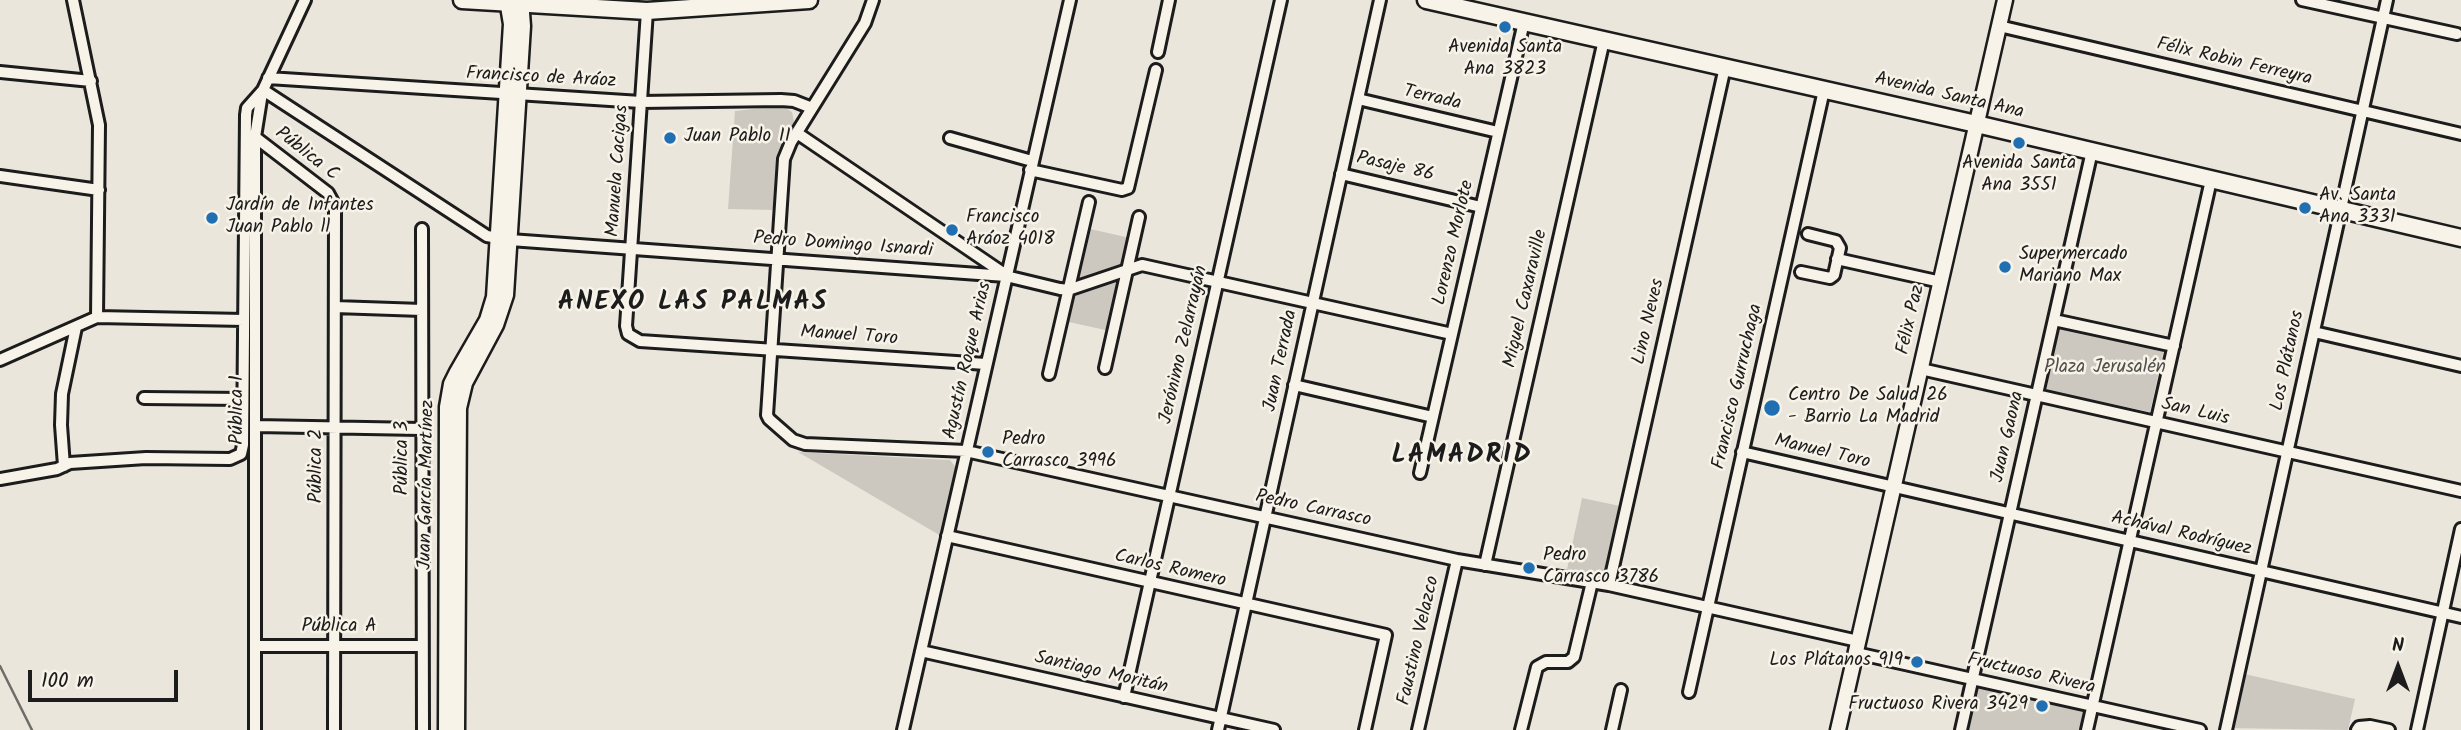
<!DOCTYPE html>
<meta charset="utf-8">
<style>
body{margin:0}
#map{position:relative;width:2461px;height:730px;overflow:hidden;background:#eae6dc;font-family:Kalam,sans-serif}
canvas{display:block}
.north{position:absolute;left:2363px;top:632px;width:70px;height:70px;-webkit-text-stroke:5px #f7f3e8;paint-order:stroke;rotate:0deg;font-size:19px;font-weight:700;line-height:28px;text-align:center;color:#1c1c1c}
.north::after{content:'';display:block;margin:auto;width:24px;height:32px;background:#1c1c1c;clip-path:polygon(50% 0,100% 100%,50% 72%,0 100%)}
.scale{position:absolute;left:28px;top:670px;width:150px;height:32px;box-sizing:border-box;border:4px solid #1c1c1c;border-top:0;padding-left:9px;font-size:21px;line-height:24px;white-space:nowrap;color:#1c1c1c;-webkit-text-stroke:5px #f7f3e8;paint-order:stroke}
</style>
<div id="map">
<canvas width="2461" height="730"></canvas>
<div class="north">N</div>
<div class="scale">100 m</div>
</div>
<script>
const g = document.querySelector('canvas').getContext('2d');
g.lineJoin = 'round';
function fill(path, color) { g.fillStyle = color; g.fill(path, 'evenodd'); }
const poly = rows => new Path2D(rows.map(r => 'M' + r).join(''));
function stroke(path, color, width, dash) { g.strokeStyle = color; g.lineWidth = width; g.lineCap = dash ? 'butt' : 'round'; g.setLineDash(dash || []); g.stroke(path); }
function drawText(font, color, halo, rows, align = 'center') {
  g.font = font + ' Kalam,sans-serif'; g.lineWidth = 5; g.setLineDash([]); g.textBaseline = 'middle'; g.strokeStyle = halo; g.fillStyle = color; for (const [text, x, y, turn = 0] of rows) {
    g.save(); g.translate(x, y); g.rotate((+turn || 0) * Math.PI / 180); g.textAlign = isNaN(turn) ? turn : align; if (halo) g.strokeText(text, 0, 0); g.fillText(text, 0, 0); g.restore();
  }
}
fill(poly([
 [782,106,792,112,794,122,792,133,779,155,776,210,728,209,735,111],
 [1086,228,1130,238,1124,266,1073,283],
 [1121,279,1110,331,1064,321,1072,294],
 [2060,326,2164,349,2150,412,2046,390],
 [798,452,950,460,956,468,941,536],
 [1582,498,1620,506,1604,580,1566,574],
 [2240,673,2355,699,2348,730,2227,728],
 [1977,686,2087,710,2083,730,1967,730]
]), '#ccc8c0');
stroke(poly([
 [0,666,32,730]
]), '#6d6c68', 2.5);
const street = poly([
 [73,0,99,125,97,317,244,320],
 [873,0,865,23,791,142,784,159,767,415,769,419,793,440,805,444,966,451,1457,560,1609,585,1858,641],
 [2302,0,2457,34],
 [647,11,626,326,628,334,640,341,986,364],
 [1999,26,2461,134],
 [1158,52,1169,0],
 [0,72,91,81],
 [268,78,641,102,781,100,794,101,812,108],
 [263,90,487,236,510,240,1006,276,1060,289,1068,290,1142,265,1452,334],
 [1358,99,1498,132],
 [797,133,1006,275],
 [255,137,328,193,335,206,334,730],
 [950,138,1032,161],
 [1030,170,1122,190,1128,188,1156,70],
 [1341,174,1481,207],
 [0,176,99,190],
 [422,229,423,730],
 [1837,259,1941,282],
 [1801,272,1830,278,1834,275,1840,248,1836,241,1808,234],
 [335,307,422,310],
 [2054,320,2174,346],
 [2314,332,2461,366],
 [0,360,97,317],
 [1105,368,1139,217],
 [1921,369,2461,491],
 [1049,374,1089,202],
 [1294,385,1433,417],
 [144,398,243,399],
 [256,426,421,429],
 [1742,452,2461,617],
 [64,466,61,425,62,394,76,327],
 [1420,473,1524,22],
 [0,479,57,469,70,463,146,458,230,459,241,454,243,445,246,115,247,108,263,90,305,0],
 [947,536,1386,635,1365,730],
 [1485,565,1604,40],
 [1609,585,1725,67],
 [255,646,422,646],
 [921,651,1274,730],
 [1856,653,2200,730],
 [1689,692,1824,90],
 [1124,697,1281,0],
 [255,730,255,137,262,93],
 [903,730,1070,0],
 [1218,730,1380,0],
 [1418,730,1457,560],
 [1521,730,1537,667,1546,662,1568,662,1574,657,1592,582],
 [1612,730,1621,690],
 [1961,730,2092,151],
 [2087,730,2211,180],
 [2226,730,2387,0],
 [2357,730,2359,727,2370,726,2389,730],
 [2417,730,2461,529]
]);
const secondary = poly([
 [446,730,447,407,451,384,457,372,487,320,494,297,511,24,507,0],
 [457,730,459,408,465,383,496,325,506,295,523,26,521,0],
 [1838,730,2005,0]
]);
const primary = poly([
 [462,0,647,11,809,0],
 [1426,0,1985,126,2461,238]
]);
stroke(street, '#1c1c1c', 16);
stroke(secondary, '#1c1c1c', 19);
stroke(primary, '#1c1c1c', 21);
stroke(street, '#f7f3e8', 10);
stroke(secondary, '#f7f3e8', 14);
stroke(primary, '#f7f3e8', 16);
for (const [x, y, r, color] of [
 [1505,27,7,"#1f6fb2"],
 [670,138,7,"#1f6fb2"],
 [2019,143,7,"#1f6fb2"],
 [2305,208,7,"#1f6fb2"],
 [212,218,7,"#1f6fb2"],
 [952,230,7,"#1f6fb2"],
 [2005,267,7,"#1f6fb2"],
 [1772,408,9,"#1f6fb2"],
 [988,452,7,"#1f6fb2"],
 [1529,568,7,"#1f6fb2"],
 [1917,662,7,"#1f6fb2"],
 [2042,706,7,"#1f6fb2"]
]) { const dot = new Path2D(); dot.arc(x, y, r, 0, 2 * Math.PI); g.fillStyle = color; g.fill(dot); stroke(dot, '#f7f3e8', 2.5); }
drawText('19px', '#1c1c1c', '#f7f3e8', [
 ["Avenida Santa",1505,49,"center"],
 ["Ana 3823",1505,71,"center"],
 ["Juan Pablo II",684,138],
 ["Avenida Santa",2019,165,"center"],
 ["Ana 3551",2019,187,"center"],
 ["Av. Santa",2319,197],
 ["Ana 3331",2319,219],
 ["Jardín de Infantes",226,207],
 ["Juan Pablo ll",226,229],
 ["Francisco",966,219],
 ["Aráoz 4018",966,241],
 ["Supermercado",2019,256],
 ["Mariano Max",2019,278],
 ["Centro De Salud 26",1788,397],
 ["- Barrio La Madrid",1788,419],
 ["Pedro",1002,441],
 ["Carrasco 3996",1002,463],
 ["Pedro",1543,557],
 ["Carrasco 3786",1543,579],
 ["Los Plátanos 919",1903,662,"right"],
 ["Fructuoso Rivera 3429",2028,706,"right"]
], 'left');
drawText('19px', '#1c1c1c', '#f7f3e8', [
 ["Félix Robin Ferreyra",2234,63,13],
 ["Francisco de Aráoz",541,79,3],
 ["Avenida Santa Ana",1949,97,13],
 ["Terrada",1432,99,13],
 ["Pública C",306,155,38],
 ["Pasaje 86",1395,168,13],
 ["Manuela Cacigas",619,171,-86],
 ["Lorenzo Morlote",1455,243,-77],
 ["Pedro Domingo Isnardi",843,246,4],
 ["Miguel Caxaraville",1527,299,-77],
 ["Félix Paz",1912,320,-77],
 ["Lino Neves",1650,322,-77],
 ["Manuel Toro",849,337,4],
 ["Jerónimo Zelarrayán",1185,345,-77],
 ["Agustín Roque Arias",969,361,-77],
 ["Juan Terrada",1282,361,-78],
 ["Los Plátanos",2289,361,-78],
 ["Francisco Gurruchaga",1739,387,-77],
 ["Pública 1",239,410,-90],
 ["San Luis",2195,413,13],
 ["Juan Gaona",2009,437,-77],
 ["Manuel Toro",1822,453,13],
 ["Pública 3",404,458,-90],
 ["Pública 2",318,466,-90],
 ["Juan García Martínez",428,485,-89],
 ["Pedro Carrasco",1313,510,12],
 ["Achával Rodríguez",2181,535,13],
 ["Carlos Romero",1170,570,13],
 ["Pública A",339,628],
 ["Faustino Velazco",1420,641,-77],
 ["Santiago Moritán",1101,674,13],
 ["Fructuoso Rivera",2031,675,13]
]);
drawText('19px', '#51504d', '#f7f3e8', [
 ["Plaza Jerusalén",2105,369]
]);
g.letterSpacing = '2px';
drawText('bold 26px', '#1c1c1c', '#f7f3e8', [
 ["ANEXO LAS PALMAS",693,305],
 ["LAMADRID",1462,458]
]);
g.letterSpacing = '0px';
</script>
